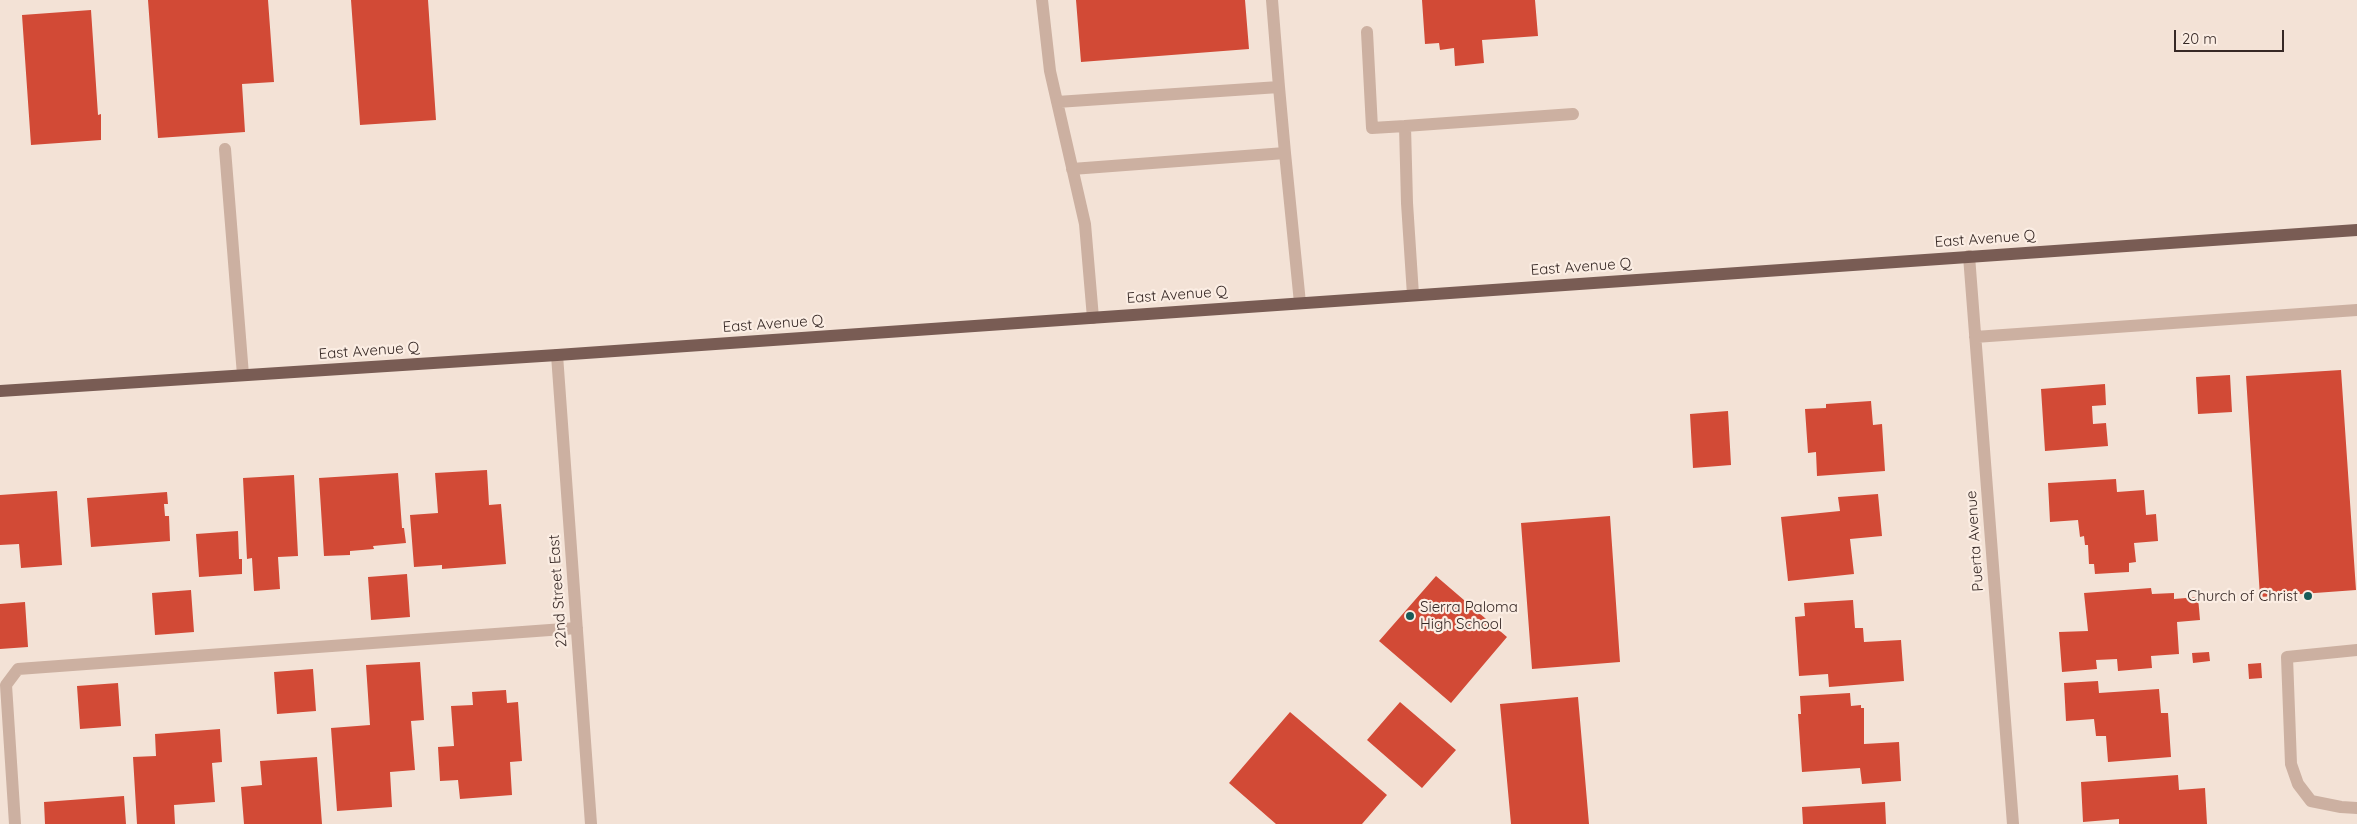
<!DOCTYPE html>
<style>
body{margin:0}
#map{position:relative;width:2357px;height:824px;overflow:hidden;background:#f3e2d6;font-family:Quicksand,sans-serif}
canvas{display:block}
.scale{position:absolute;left:2174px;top:30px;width:110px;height:22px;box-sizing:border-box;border:2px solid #362825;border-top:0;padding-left:6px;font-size:15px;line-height:18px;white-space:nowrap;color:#362825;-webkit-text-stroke:4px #fbede3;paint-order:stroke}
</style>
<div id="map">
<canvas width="2357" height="824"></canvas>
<div class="scale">20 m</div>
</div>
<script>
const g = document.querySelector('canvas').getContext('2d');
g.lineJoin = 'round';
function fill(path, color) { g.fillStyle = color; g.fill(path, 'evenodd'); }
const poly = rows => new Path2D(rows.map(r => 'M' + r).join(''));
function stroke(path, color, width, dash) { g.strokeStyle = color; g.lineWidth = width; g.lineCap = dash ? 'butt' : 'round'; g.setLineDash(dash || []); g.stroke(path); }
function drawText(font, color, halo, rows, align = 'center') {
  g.font = font + ' Quicksand,sans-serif'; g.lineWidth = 4.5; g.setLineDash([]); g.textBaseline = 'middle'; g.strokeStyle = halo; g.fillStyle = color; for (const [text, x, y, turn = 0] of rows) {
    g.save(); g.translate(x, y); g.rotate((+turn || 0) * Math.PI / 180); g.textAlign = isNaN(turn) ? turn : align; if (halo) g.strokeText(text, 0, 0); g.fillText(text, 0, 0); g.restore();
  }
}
fill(poly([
 [148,0,268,0,274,82,242,84,245,132,158,138],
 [351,0,428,0,436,120,360,125],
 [1076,0,1245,0,1249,49,1081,62],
 [1422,0,1535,0,1538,36,1482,40,1484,63,1455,66,1454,48,1440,50,1439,43,1425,44],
 [91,10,98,115,101,114,101,140,31,145,22,15],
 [2341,370,2356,590,2260,597,2246,376],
 [2230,375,2232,412,2198,414,2196,377],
 [2105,384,2106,405,2092,406,2093,424,2106,423,2108,446,2045,451,2041,389],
 [1871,401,1873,425,1882,424,1885,471,1817,476,1816,452,1808,453,1805,409,1826,408,1826,404],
 [1728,411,1731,465,1693,468,1690,414],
 [487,470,489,505,501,504,506,564,442,569,442,565,414,567,410,515,438,513,435,473],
 [398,473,402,528,404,528,406,543,373,546,374,549,350,551,350,555,324,556,319,478],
 [294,475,298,556,278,557,280,589,254,591,252,558,247,559,243,478],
 [2116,479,2117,492,2144,490,2146,515,2156,514,2158,541,2134,543,2136,562,2129,563,2129,572,2095,574,2094,564,2089,564,2088,545,2085,545,2084,536,2080,537,2078,520,2050,522,2048,483],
 [57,491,62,565,21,568,19,544,0,545,0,495],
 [167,492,168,504,164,504,165,516,169,516,170,541,91,547,87,498],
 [1878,494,1882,536,1850,539,1854,574,1788,581,1781,517,1840,511,1838,497],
 [1610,516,1620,662,1532,669,1521,523],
 [238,531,239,559,242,559,242,574,199,577,196,534],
 [407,574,410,617,371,620,368,577],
 [1436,576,1507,637,1451,703,1379,641],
 [2151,588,2152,594,2174,593,2174,599,2198,597,2200,620,2177,622,2179,654,2151,656,2152,668,2118,671,2117,659,2096,660,2097,669,2062,672,2059,632,2088,631,2084,593],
 [191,590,194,632,155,635,152,593],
 [1853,600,1855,628,1863,628,1864,642,1901,640,1904,681,1829,687,1828,674,1799,676,1795,617,1805,616,1804,603],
 [25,602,28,647,0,649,0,604],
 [2209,652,2210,661,2193,663,2192,653],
 [420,662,424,720,411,721,415,770,390,772,392,807,337,811,331,728,370,725,366,665],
 [2261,663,2262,678,2249,679,2248,664],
 [313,669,316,711,277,714,274,672],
 [2098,681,2099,693,2159,689,2161,713,2168,713,2171,757,2108,762,2106,736,2096,736,2094,719,2066,721,2064,683],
 [118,683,121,726,80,729,77,686],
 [506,690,507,703,518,702,522,761,510,762,512,795,460,799,458,780,440,781,438,747,454,746,451,706,473,705,472,692],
 [1850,693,1851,706,1861,705,1861,708,1864,708,1864,744,1899,742,1901,781,1862,784,1860,768,1802,772,1798,714,1801,714,1800,696],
 [1578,697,1589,824,1511,824,1500,704],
 [1400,702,1456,750,1422,788,1367,740],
 [1290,712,1387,795,1362,824,1276,824,1229,783],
 [220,729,222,762,212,763,215,802,174,805,175,824,137,824,133,757,156,756,155,734],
 [317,757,322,824,244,824,241,787,262,785,260,761],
 [2178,775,2179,790,2205,788,2207,824,2119,824,2119,819,2083,822,2081,782],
 [124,796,126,824,45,824,44,802],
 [1885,802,1886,824,1803,824,1802,807]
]), '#d24a36');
stroke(poly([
 [1042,0,1050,71,1085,224,1093,318],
 [1272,0,1279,87],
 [1367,32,1372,128,1405,126,1407,203,1413,295],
 [1057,102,1279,87,1285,153],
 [1405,126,1573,114],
 [225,149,243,375],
 [1072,169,1285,153,1300,303],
 [1969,256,2013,824],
 [1975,337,2357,310],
 [557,355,591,824],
 [2357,650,2287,657,2291,764,2298,784,2311,801,2341,807,2357,808],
 [15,824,6,685,18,669,577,628]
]), '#ccb0a1', 12);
stroke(poly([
 [0,391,557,355,2357,230]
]), '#795c54', 12);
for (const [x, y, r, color] of [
 [2308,596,5,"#175b58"],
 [1410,616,5,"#175b58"]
]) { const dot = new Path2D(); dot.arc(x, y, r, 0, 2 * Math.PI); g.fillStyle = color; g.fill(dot); stroke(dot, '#fbede3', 2); }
drawText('15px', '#362825', '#fbede3', [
 ["East Avenue Q",1985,239,-4],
 ["East Avenue Q",1581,267,-4],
 ["East Avenue Q",1177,295,-4],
 ["East Avenue Q",773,324,-4],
 ["East Avenue Q",369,351,-4],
 ["Puerta Avenue",1975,541,-94],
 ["22nd Street East",558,591,-94]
]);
drawText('15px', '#362825', '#fbede3', [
 ["Church of Christ",2298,596],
 ["Sierra Paloma",1420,607,"left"],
 ["High School",1420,624,"left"]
], 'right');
</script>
